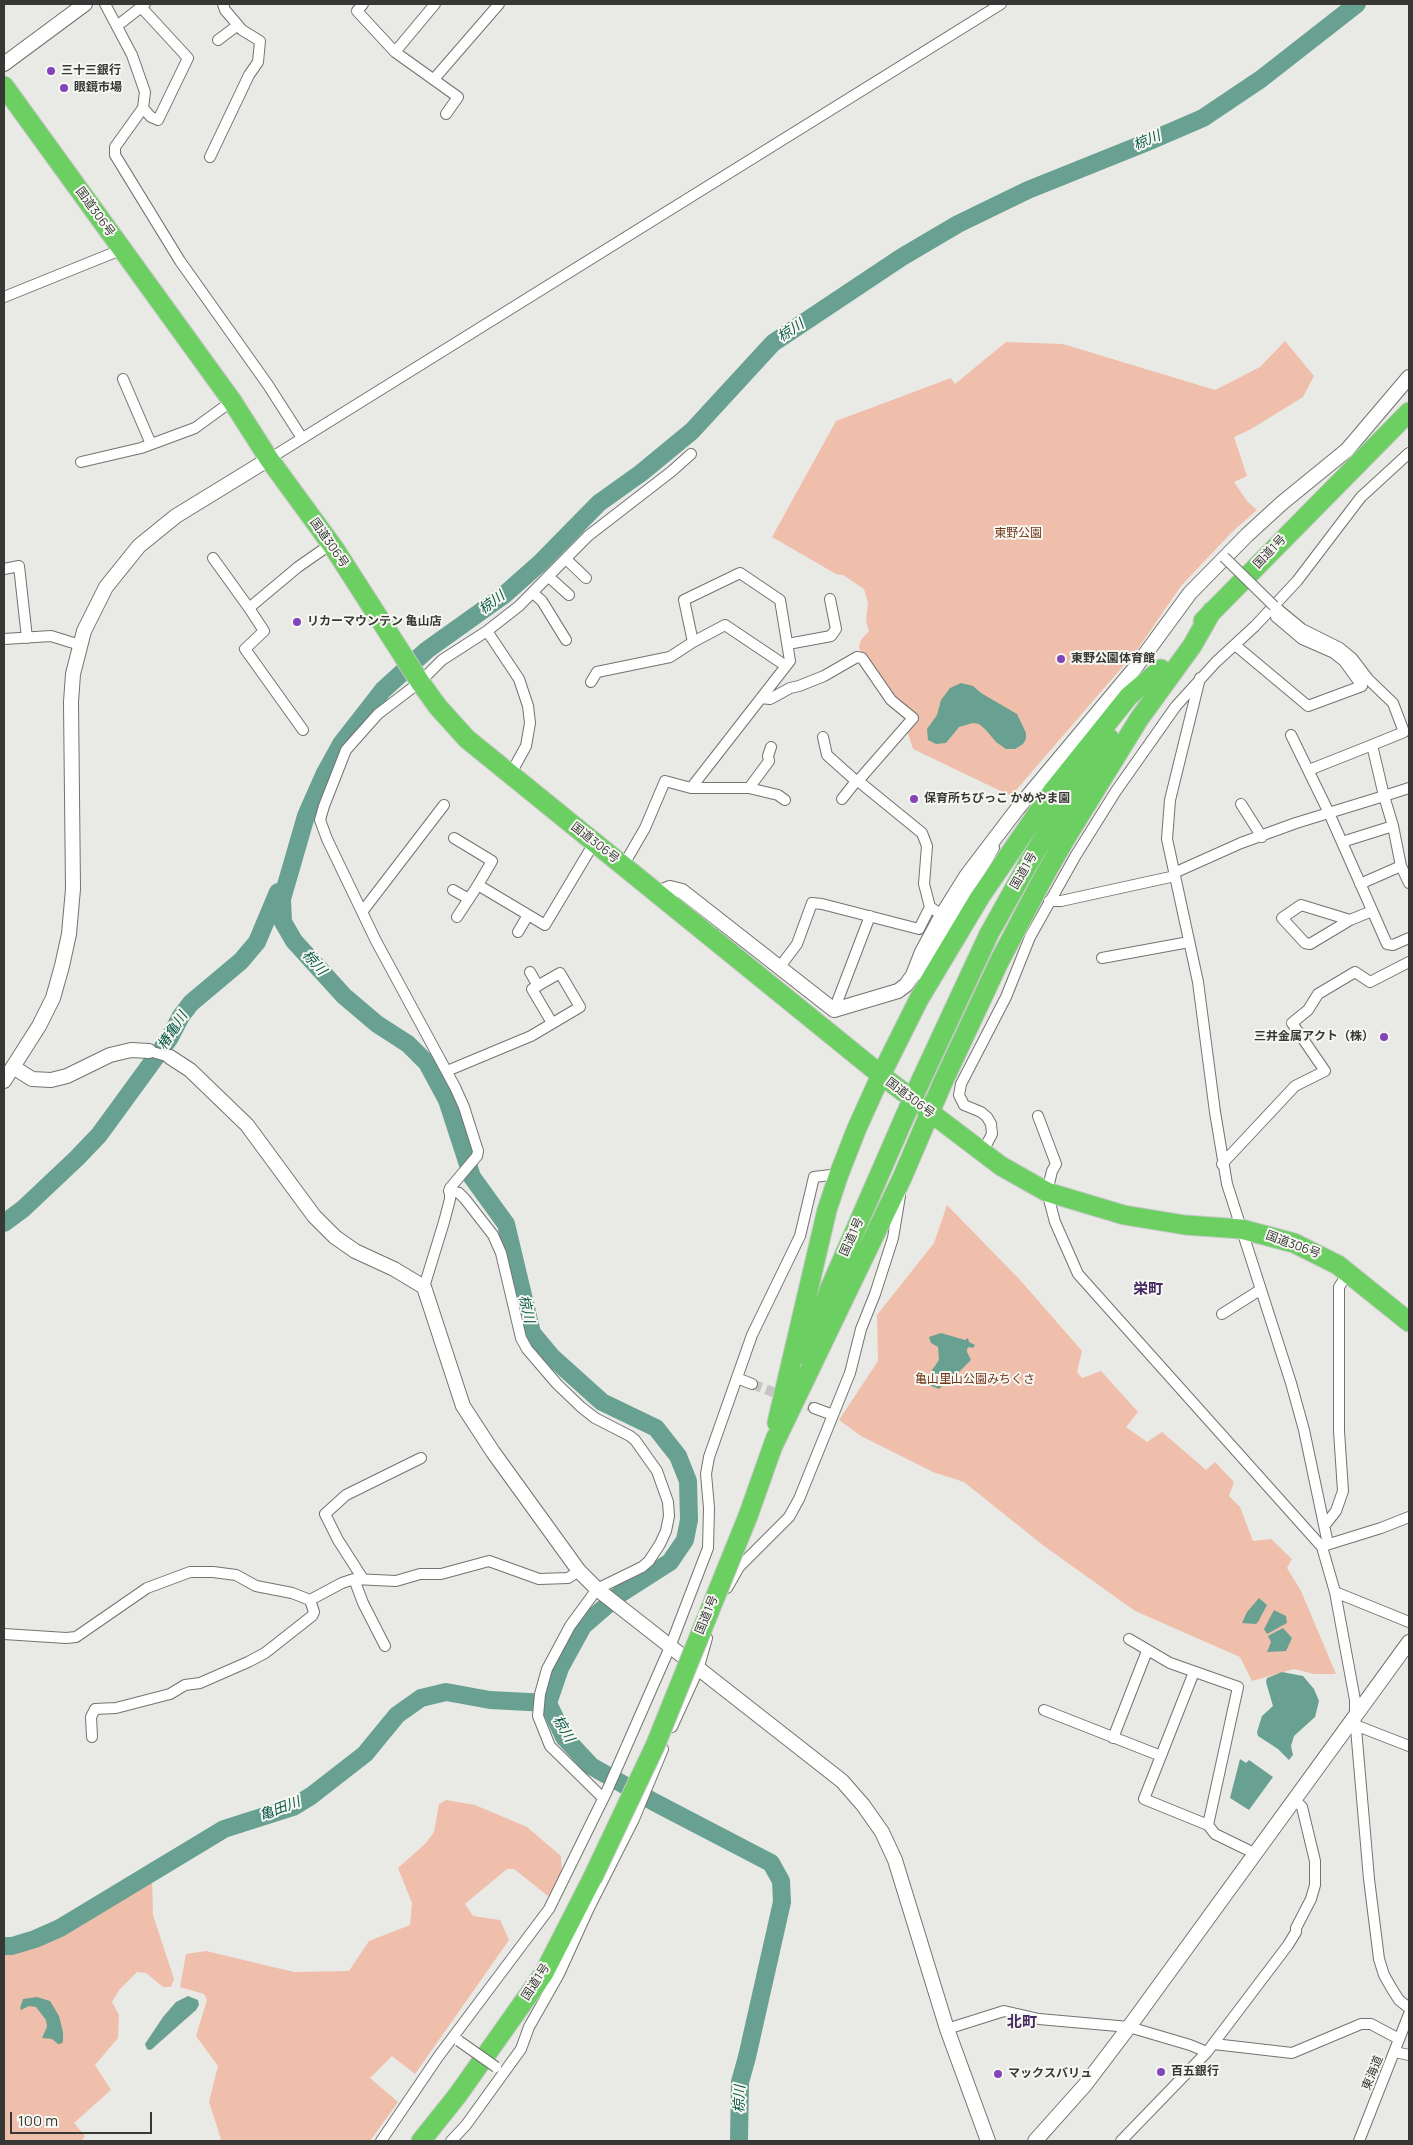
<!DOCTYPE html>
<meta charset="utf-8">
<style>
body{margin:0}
#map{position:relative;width:1413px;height:2145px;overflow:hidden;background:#e9eae5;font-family:Manrope,sans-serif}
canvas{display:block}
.frame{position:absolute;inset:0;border:5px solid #373736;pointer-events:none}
.scale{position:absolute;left:10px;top:2112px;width:142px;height:22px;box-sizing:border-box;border:2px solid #373736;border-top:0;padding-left:6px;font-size:15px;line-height:18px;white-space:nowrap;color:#373736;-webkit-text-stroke:4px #f7f7f2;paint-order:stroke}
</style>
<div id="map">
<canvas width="1413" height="2145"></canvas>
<div class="frame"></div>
<div class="scale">100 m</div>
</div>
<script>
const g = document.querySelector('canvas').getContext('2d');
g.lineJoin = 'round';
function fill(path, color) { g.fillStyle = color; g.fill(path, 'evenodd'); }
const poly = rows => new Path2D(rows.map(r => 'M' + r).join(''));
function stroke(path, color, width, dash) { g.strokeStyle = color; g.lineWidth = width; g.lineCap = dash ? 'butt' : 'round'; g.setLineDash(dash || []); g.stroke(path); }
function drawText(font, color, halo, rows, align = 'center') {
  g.font = font + ' Manrope,"Noto Sans JP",sans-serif'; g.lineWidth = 4; g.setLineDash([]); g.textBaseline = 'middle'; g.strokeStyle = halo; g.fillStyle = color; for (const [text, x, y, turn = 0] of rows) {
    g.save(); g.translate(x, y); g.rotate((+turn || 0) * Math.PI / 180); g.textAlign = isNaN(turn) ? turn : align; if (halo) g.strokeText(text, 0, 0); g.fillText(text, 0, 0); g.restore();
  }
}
fill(poly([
 [1285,341,1314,376,1303,397,1251,429,1234,437,1247,476,1234,482,1247,501,1257,510,1232,532,1181,586,1137,650,1011,796,913,749,908,734,907,717,860,650,859,646,861,640,869,631,866,621,868,603,864,589,843,575,836,574,772,537,836,421,951,378,955,384,1006,342,1063,344,1215,390,1260,367],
 [947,1205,1021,1281,1082,1351,1077,1372,1082,1378,1101,1371,1138,1412,1126,1427,1147,1442,1162,1432,1206,1470,1215,1462,1234,1482,1229,1496,1240,1507,1253,1541,1271,1539,1292,1559,1287,1568,1301,1591,1336,1674,1314,1674,1294,1669,1252,1681,1240,1657,1135,1611,1044,1546,964,1482,933,1472,861,1436,839,1420,878,1361,877,1315,934,1243],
 [446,1800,475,1805,527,1827,561,1856,562,1877,548,1896,514,1869,507,1869,465,1904,473,1916,500,1920,509,1940,415,2074,392,2056,370,2078,398,2102,370,2141,219,2141,221,2139,209,2102,218,2066,196,2036,207,2000,204,1994,180,1987,186,1954,206,1951,294,1972,349,1971,369,1941,410,1925,412,1903,398,1868,426,1843,434,1832,439,1804],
 [152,1879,153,1915,174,1979,171,1987,163,1987,146,1973,137,1972,120,1989,112,2002,119,2015,118,2038,95,2065,111,2090,74,2123,85,2136,81,2141,4,2141,4,1953,45,1941]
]), '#f0bfab');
fill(poly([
 [961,683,973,686,981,693,1017,714,1026,733,1026,739,1023,744,1015,749,1006,749,996,742,986,730,979,724,973,723,959,727,946,743,936,744,928,740,927,729,937,715,941,700,950,688],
 [941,1333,965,1340,968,1338,969,1342,975,1345,973,1348,969,1347,967,1349,967,1352,971,1360,952,1379,949,1379,939,1389,929,1385,926,1379,939,1360,938,1347,931,1343,929,1337],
 [1259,1598,1267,1605,1258,1622,1256,1624,1242,1623,1247,1612],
 [1274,1610,1286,1616,1287,1623,1267,1634,1264,1629],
 [1283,1628,1292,1638,1286,1651,1267,1652,1271,1642,1268,1636],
 [1282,1672,1303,1676,1314,1689,1319,1701,1315,1717,1294,1736,1291,1746,1293,1755,1289,1760,1278,1749,1258,1736,1257,1732,1262,1716,1273,1706,1266,1682,1267,1678],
 [1240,1759,1246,1763,1249,1760,1273,1777,1249,1810,1230,1798],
 [188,1996,198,2000,199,2005,196,2010,152,2049,150,2050,147,2049,145,2044,163,2017,176,2002],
 [37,1997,50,2001,59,2016,63,2032,63,2042,60,2044,58,2044,52,2039,42,2038,47,2027,46,2020,36,2007,29,2006,21,2010,20,2008,23,1999]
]), '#68a191');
stroke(poly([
 [4,1223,23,1209,77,1158,99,1135,169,1039,181,1016,191,1003,241,961,257,942,278,892],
 [4,1946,12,1946,35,1939,60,1928,224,1829,293,1807,311,1796,365,1754,397,1715,421,1698,446,1692,490,1700,548,1703],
 [739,2141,740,2082,747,2057,782,1902,781,1881,771,1863,654,1802,591,1766,564,1737,548,1703,560,1668,583,1626,620,1594,670,1562,685,1540,689,1520,688,1481,678,1456,656,1428,602,1402,552,1357,532,1333,506,1224,472,1177,447,1100,427,1063,408,1044,377,1024,344,996,294,941,283,922,282,899,306,816,325,773,341,744,383,690,427,650,504,595,540,563,599,503,641,473,692,431,773,343,902,257,958,224,1028,190,1145,143,1203,118,1261,79,1357,4]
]), '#68a191', 18);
stroke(poly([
 [752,1384,814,1408]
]), '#c5c6c2', 10, [10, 5]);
const street = poly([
 [105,4,132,55,145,92,143,108,115,147,115,155,180,261,268,385,302,438],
 [363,4,357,11,395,52],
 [435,4,395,52,458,97,446,114],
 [141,7,188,58,158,120,151,117,143,108],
 [117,26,145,4],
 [218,40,238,25],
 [434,79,499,4],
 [210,157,249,75,258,62,260,41,242,30,225,10,223,4],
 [4,297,123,249],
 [123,379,151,444],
 [269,459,1001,4],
 [81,462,141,448,195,428,232,401],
 [213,558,249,608,298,567,331,544],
 [566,559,586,578],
 [4,569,19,566,27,638],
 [549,577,569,595],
 [533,593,542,601,566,640],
 [249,608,264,631,245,649,303,730],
 [487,631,519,679,528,706,530,723,526,746,515,766,507,773],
 [4,639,51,636,80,645],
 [693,642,684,600,740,573,780,600,790,661,786,666],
 [788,644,831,636,836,629,830,599],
 [1235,645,1308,706,1362,686,1344,661,1334,653,1302,639,1276,617],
 [1200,678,1170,800,1167,839,1198,982,1215,1112,1227,1184,1291,1383,1304,1430,1328,1544],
 [591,682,597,672,670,657,693,642,725,625,786,666,691,788,665,781,645,828,623,866],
 [761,698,770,699,790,688,799,686,824,676,857,657,862,658,891,700,913,718,858,781],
 [1291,735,1329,813,1387,944,1393,945,1409,938],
 [823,737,827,755,856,781],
 [1309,770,1372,745],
 [691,788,749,788,769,761,768,756,771,747],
 [749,788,778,795,785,800],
 [1409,788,1384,796,1393,826,1401,866,1409,883],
 [842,799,857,780,922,833,927,846,924,884,930,907],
 [1241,804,1262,837],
 [454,838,492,861,478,885],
 [1342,842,1393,826],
 [1174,873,1241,843,1296,823,1384,796,1372,745,1404,732,1393,703,1368,679,1352,658,1340,648,1302,629,1274,606],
 [1360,884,1401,866],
 [453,890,469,899],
 [1049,901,1061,901,1175,876],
 [362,912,444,805],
 [457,917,478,885,545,925,594,843],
 [1350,920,1301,905,1282,918,1305,943,1310,944,1350,920,1372,911],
 [518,932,528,915],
 [1102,958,1189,942],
 [779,968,797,944,812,903,822,904,919,929,930,907,942,915],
 [530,972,538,986],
 [924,978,927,968,943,936,994,848],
 [834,1010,870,916],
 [149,1051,170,1057],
 [447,1071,531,1036,580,1007,560,973,532,989,552,1023],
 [1038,1116,1056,1164,1052,1171,1047,1192,1055,1222,1078,1274,1322,1547,1335,1592,1355,1700,1355,1717,1369,1879,1379,1959,1384,1975,1392,1989,1399,2000,1409,2008],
 [982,1153,992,1134,991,1124,987,1117,981,1112,964,1105,959,1095,961,1084,1006,997,1030,937,1076,855,1116,791,1176,706,1216,662,1255,626,1297,581,1361,497,1409,453],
 [1222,1164,1295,1086,1325,1071,1292,1023,1308,1010,1318,994,1355,972,1370,982,1409,962],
 [449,1191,459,1193,465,1199,493,1235,501,1253,521,1338,527,1349,557,1384,581,1407,595,1418,630,1436,635,1440,657,1471,668,1502,669,1516,666,1531,660,1544,649,1561,642,1567,597,1589,570,1626,547,1669,540,1694,538,1716,550,1746,603,1798],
 [424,1287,444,1222,450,1199,450,1188,477,1156,478,1151,464,1107,455,1087,376,941,327,839,320,820,324,806,346,750,378,714,420,682,442,660,487,631,519,606,588,536,672,471,691,454],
 [1222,1314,1260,1290],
 [737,1378,752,1384],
 [814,1408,833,1415],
 [1325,1525,1336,1511,1343,1491,1339,1431,1339,1287,1348,1273],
 [1323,1546,1381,1528,1409,1517],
 [354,1579,363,1603,385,1646],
 [363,1579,338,1540,325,1514,346,1495,421,1458],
 [727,1588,739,1567,789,1517,799,1499,850,1373,861,1329,875,1294,893,1238,900,1196],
 [1335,1592,1409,1622],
 [4,1634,66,1638,76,1637,147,1588,190,1572,213,1572,236,1575,256,1586,292,1593,310,1600,342,1583,354,1579,396,1581,420,1574,441,1574,489,1561,539,1579,568,1578,579,1571],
 [1129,1639,1170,1663,1238,1687,1208,1825],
 [1194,1672,1144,1799,1208,1825,1215,1834,1256,1854],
 [1044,1710,1161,1756],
 [1355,1725,1409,1746],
 [672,1727,698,1670,707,1638],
 [92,1737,91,1717,95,1709,116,1708,170,1694,185,1685,200,1683,248,1662,265,1653,312,1616,314,1612,310,1600],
 [1113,1738,1147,1651],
 [947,2029,1004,2011,1039,2019,1129,2027,1190,2045,1207,2052],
 [1214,2044,1292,2053,1361,2024,1371,2024,1399,2039],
 [1395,2052,1409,2055],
 [381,2141,438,2057,549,1909,606,1793,670,1647,708,1548,709,1508,706,1474,709,1457,752,1335,800,1236,814,1177,839,1174],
 [451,2141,466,2125,521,2049,529,2027,559,1974,589,1908,634,1819,663,1749],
 [1121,2141,1207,2052,1288,1945,1296,1932,1296,1928,1311,1899,1315,1885,1315,1861,1302,1807,1295,1800],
 [1359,2141,1409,2014]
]);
const secondary = poly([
 [4,64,85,4],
 [658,893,670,888,682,891,834,1010,898,991,906,985,913,975,922,952,942,915,967,875,1018,808,1135,668,1190,593,1247,535,1282,503,1347,450,1409,377],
 [170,1057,190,1070,247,1125,314,1216,335,1237,355,1251,394,1269,424,1287,463,1406,493,1452,579,1571,597,1589,842,1781,863,1805,882,1832,895,1860,947,2029,988,2141],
 [13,1067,32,1079,51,1080,67,1076,110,1055,131,1050,149,1051],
 [4,1081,39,1026,53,998,62,966,69,934,73,889,71,702,73,674,84,631,106,587,139,546,176,516,269,459],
 [1035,2141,1085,2085,1129,2027,1409,1642]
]);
const highway = poly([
 [4,86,232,401,269,459,334,548,420,682,438,707,467,739,881,1075,1001,1166,1047,1192,1124,1215,1185,1225,1241,1229,1294,1243,1338,1265,1409,1322],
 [1203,621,1409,412],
 [922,1078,989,934,1028,864,1060,811,1109,738],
 [805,1355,830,1288,905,1116],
 [777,1423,827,1210,839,1174,857,1128,881,1075,919,999,980,897,1052,792,1129,696,1161,669],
 [772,1448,902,1178,943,1082,999,962,1042,880,1064,841,1139,719,1192,646,1212,611],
 [748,1516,776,1437],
 [421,2141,457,2096,544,1973,592,1879]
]);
stroke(street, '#73736f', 12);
stroke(secondary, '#73736f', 16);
stroke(highway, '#c7c7c7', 21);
stroke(street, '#fff', 10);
stroke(secondary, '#fff', 14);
stroke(highway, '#6bcf61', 19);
const streetBridge = poly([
 [1224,557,1274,606],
 [459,2041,496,2067]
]);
const highwayBridge = poly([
 [905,1116,922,1078],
 [592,1879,655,1746,748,1516]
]);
stroke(streetBridge, '#73736f', 12, []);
stroke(highwayBridge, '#c7c7c7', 21, []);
stroke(streetBridge, '#fff', 10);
stroke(highwayBridge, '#6bcf61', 19);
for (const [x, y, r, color] of [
 [51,71,5,"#8244b9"],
 [64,88,5,"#8244b9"],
 [297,622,5,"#8244b9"],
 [1061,659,5,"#8244b9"],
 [914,799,5,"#8244b9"],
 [1384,1037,5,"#8244b9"],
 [1161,2072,5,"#8244b9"],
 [998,2074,5,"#8244b9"]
]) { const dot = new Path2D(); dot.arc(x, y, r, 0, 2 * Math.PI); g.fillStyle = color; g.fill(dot); stroke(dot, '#f7f7f2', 2); }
drawText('bold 12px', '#373736', '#f7f7f2', [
 ["三十三銀行",61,71],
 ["眼鏡市場",74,88],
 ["リカーマウンテン 亀山店",307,622],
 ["東野公園体育館",1071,659],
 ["保育所ちびっこ かめやま園",924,799],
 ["三井金属アクト（株）",1374,1037,"right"],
 ["百五銀行",1171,2072],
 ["マックスバリュ",1008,2074]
], 'left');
drawText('12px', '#373736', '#f7f7f2', [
 ["国道306号",95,212,54],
 ["国道306号",329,543,55],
 ["国道1号",1270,552,-46],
 ["国道306号",595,843,38],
 ["国道1号",1024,871,-60],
 ["国道306号",910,1098,37],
 ["国道1号",852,1237,-66],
 ["国道306号",1293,1245,20],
 ["国道1号",707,1615,-68],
 ["国道1号",536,1982,-57],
 ["東海道",1373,2073,-68]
]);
drawText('12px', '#73361a', '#f7f7f2', [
 ["東野公園",1018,534],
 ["亀山里山公園みちくさ",975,1380]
]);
drawText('italic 14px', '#075949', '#f7f7f2', [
 ["椋川",1147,141,-23],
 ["椋川",791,331,-34],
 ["椋川",492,603,-37],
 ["椋川",314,963,48],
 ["椿亀川",173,1031,-57],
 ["椋川",526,1309,77],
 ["椋川",563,1729,59],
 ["亀田川",280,1809,-21],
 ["椋川",740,2099,-88]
]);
drawText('bold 15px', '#462962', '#f7f7f2', [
 ["栄町",1148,1290],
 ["北町",1022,2023]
]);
</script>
